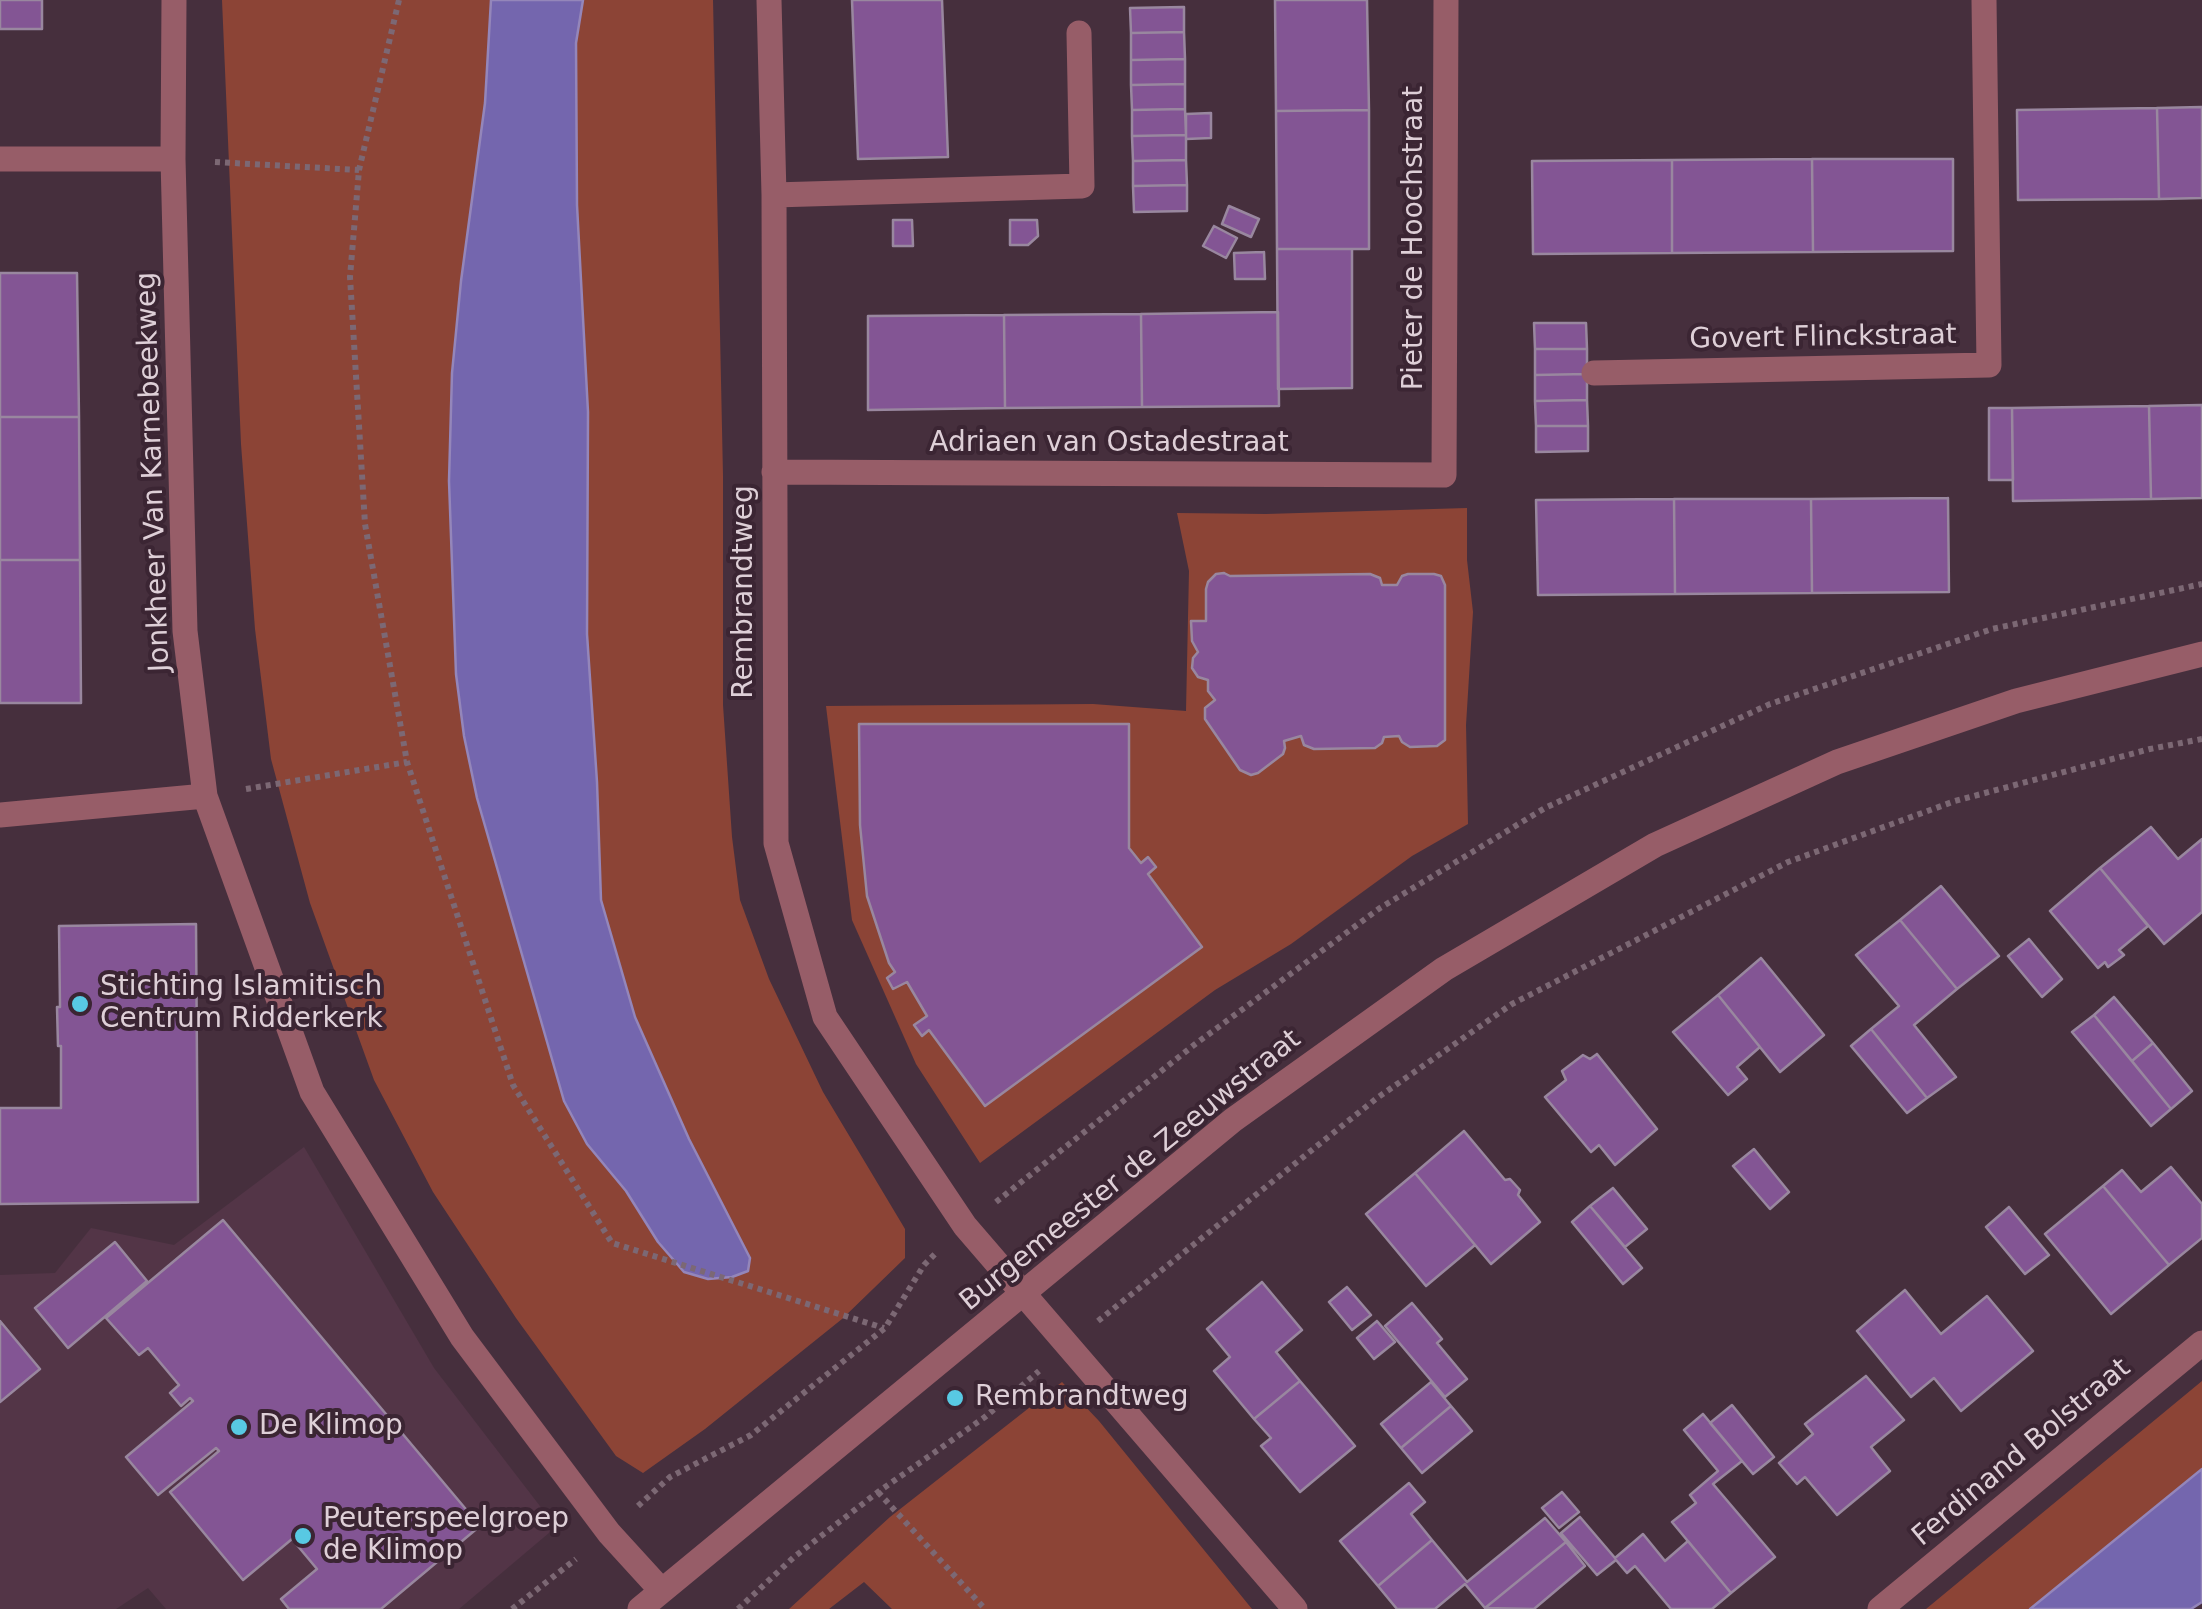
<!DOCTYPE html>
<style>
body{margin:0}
canvas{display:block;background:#462f3d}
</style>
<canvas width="2202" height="1609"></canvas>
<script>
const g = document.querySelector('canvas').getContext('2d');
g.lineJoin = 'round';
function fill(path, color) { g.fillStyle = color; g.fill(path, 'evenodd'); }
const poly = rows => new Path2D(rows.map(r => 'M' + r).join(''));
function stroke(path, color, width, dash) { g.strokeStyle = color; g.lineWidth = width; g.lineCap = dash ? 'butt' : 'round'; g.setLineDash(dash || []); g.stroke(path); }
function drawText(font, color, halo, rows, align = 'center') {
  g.font = font + ' "DejaVu Sans",sans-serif'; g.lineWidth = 8; g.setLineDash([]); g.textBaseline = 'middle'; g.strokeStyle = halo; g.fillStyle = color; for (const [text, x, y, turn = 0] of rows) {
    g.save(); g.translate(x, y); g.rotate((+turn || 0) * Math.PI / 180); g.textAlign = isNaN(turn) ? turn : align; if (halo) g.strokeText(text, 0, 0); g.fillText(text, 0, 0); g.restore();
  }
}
fill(poly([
 [304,1147,434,1368,556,1527,459,1609,166,1609,148,1588,116,1609,0,1609,0,1275,55,1273,91,1228,174,1245]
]), '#533547');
fill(poly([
 [222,0,491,0,485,103,461,281,452,373,449,481,456,674,464,736,477,798,503,886,626,1191,658,1242,750,1257,689,1139,635,1017,601,900,597,782,587,634,588,412,577,205,576,43,583,0,713,0,723,476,723,705,732,837,740,900,769,979,823,1092,905,1229,905,1258,842,1319,705,1429,643,1473,616,1456,516,1318,433,1192,374,1080,310,903,271,759,255,629,241,444],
 [1467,508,1467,560,1473,612,1466,725,1468,824,1412,856,1291,944,1215,990,980,1163,916,1064,852,920,826,706,1093,704,1186,711,1189,571,1177,513,1266,514],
 [2202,1381,2202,1469,2030,1609,1926,1609],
 [1062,1382,1099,1421,1252,1609,892,1609,864,1582,829,1609,789,1609,890,1517]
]), '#8c4436');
const water = poly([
 [491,0,583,0,576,43,577,205,588,412,587,634,597,782,601,900,635,1017,689,1139,750,1258,748,1271,732,1277,708,1279,684,1272,658,1242,626,1191,587,1144,564,1101,477,798,464,736,456,674,449,481,452,373,461,281,485,103,491,0],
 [2202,1469,2202,1602,2191,1609,2030,1609,2202,1469]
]);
fill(water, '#7466ae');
stroke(water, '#9486ba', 2.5);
const building = poly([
 [0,0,42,0,42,29,0,29,0,0],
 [852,0,942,0,948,157,858,159,852,0],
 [1275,0,1367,0,1369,110,1276,111,1275,0],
 [1184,7,1184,32,1131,33,1130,8,1184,7],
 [1184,32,1185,59,1131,60,1131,33,1184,32],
 [1185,59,1185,84,1131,85,1131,60,1185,59],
 [1185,84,1185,109,1132,110,1131,85,1185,84],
 [2202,107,2202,198,2159,199,2157,108,2202,107],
 [2157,108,2159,199,2018,200,2017,110,2157,108],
 [1185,109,1186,135,1132,136,1132,110,1185,109],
 [1369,110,1369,249,1277,249,1276,111,1369,110],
 [1211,113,1211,138,1186,139,1186,114,1211,113],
 [1186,135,1186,160,1133,161,1132,136,1186,135],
 [1812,159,1813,252,1672,253,1672,160,1812,159],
 [1812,159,1953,159,1953,251,1813,252,1812,159],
 [1186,160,1187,185,1133,186,1133,161,1186,160],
 [1672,160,1672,253,1533,254,1532,161,1672,160],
 [1187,185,1187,211,1134,212,1133,186,1187,185],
 [1229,206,1259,219,1251,237,1222,224,1229,206],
 [893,220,912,220,913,246,893,246,893,220],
 [1010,220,1037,220,1038,236,1028,245,1010,245,1010,220],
 [1214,226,1237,238,1226,258,1203,246,1214,226],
 [1277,249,1352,249,1352,388,1278,389,1277,249],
 [1264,252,1265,279,1235,279,1234,253,1264,252],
 [0,273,77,273,79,417,0,417,0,273],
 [1278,312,1279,406,1142,407,1141,314,1278,312],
 [1141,314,1142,407,1005,408,1004,315,1141,314],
 [1004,315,1005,408,868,410,868,316,1004,315],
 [1534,323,1586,323,1587,349,1535,349,1534,323],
 [1535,349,1587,349,1587,374,1535,375,1535,349],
 [1587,374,1587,400,1535,401,1535,375,1587,374],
 [1587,400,1588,426,1536,426,1535,401,1587,400],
 [2202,405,2202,498,2151,499,2149,406,2202,405],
 [2149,406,2151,499,2013,501,2012,408,2149,406],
 [1989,408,2012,408,2013,480,1989,480,1989,408],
 [0,417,79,417,80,560,0,560,0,417],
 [1536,426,1588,426,1588,451,1536,452,1536,426],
 [1948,498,1949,592,1812,593,1811,499,1948,498],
 [1674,499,1675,594,1538,595,1536,500,1674,499],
 [1674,499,1811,499,1812,593,1675,594,1674,499],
 [0,560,80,560,81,703,0,703,0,560],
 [1224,573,1230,576,1370,574,1380,578,1382,585,1397,585,1402,576,1408,574,1434,574,1441,576,1445,585,1445,740,1437,746,1410,747,1402,742,1399,736,1384,737,1382,743,1375,748,1314,749,1304,745,1301,736,1284,741,1285,748,1283,754,1258,773,1251,775,1240,770,1205,719,1205,708,1215,700,1208,691,1208,680,1198,677,1192,668,1193,658,1198,652,1192,641,1191,621,1206,621,1206,589,1208,582,1216,574,1224,573],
 [859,724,1129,724,1129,848,1141,863,1148,857,1156,867,1148,874,1202,947,985,1106,929,1030,922,1036,914,1025,927,1016,907,982,893,989,887,978,895,972,889,963,867,896,860,825,859,724],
 [2151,827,2178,859,2202,839,2202,912,2164,944,2100,868,2151,827],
 [2100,868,2148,926,2119,950,2124,955,2108,967,2105,962,2098,968,2050,911,2100,868],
 [1941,886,1999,956,1957,989,1900,920,1941,886],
 [1900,920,1957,989,1914,1025,1956,1077,1927,1098,1871,1029,1899,1006,1856,955,1900,920],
 [196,924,198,1202,0,1204,0,1108,61,1108,61,1046,58,1046,57,1007,60,1007,59,926,196,924],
 [2029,939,2062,979,2042,997,2008,956,2029,939],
 [1761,958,1824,1035,1780,1072,1718,995,1761,958],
 [1718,995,1760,1047,1737,1067,1747,1079,1728,1095,1673,1032,1718,995],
 [2114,997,2153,1043,2132,1061,2094,1015,2114,997],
 [2094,1015,2171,1109,2151,1126,2072,1032,2094,1015],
 [1871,1029,1927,1098,1907,1113,1851,1046,1871,1029],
 [2153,1043,2192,1091,2171,1109,2132,1061,2153,1043],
 [1597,1054,1657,1129,1615,1165,1599,1145,1591,1152,1545,1097,1566,1080,1562,1071,1583,1055,1590,1059,1597,1054],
 [1464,1131,1505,1180,1510,1179,1520,1190,1518,1195,1540,1222,1491,1264,1415,1173,1464,1131],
 [1754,1149,1789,1192,1770,1209,1733,1166,1754,1149],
 [2171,1167,2202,1204,2202,1238,2169,1265,2103,1186,2122,1170,2141,1192,2171,1167],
 [1415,1173,1475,1245,1426,1286,1366,1214,1415,1173],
 [2103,1186,2169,1265,2111,1314,2045,1234,2103,1186],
 [1613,1188,1647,1229,1625,1247,1590,1206,1613,1188],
 [1590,1206,1642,1268,1623,1284,1572,1222,1590,1206],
 [2009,1207,2049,1255,2025,1274,1986,1227,2009,1207],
 [223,1220,480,1526,381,1609,289,1609,281,1599,317,1569,292,1539,243,1580,170,1492,219,1451,216,1448,158,1495,126,1457,193,1401,190,1398,181,1406,170,1393,179,1385,148,1348,139,1355,106,1318,223,1220],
 [115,1242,147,1281,68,1348,35,1308,115,1242],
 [1262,1282,1302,1330,1276,1352,1300,1381,1254,1419,1214,1371,1230,1357,1207,1329,1262,1282],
 [1347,1287,1371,1315,1352,1330,1329,1302,1347,1287],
 [1905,1290,1941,1334,1987,1296,2033,1351,1961,1411,1934,1378,1911,1397,1857,1331,1905,1290],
 [1412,1303,1442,1339,1437,1343,1467,1379,1445,1397,1385,1326,1412,1303],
 [0,1321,40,1369,0,1402,0,1321],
 [1377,1321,1395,1342,1374,1359,1357,1338,1377,1321],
 [1866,1376,1904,1420,1871,1447,1890,1471,1837,1515,1805,1477,1797,1484,1779,1463,1813,1434,1805,1424,1866,1376],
 [1300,1381,1355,1446,1300,1492,1261,1446,1271,1438,1254,1419,1300,1381],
 [1431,1382,1451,1406,1401,1448,1381,1424,1431,1382],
 [1732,1405,1774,1457,1753,1474,1710,1423,1732,1405],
 [1451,1406,1472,1431,1422,1473,1401,1448,1451,1406],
 [1703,1414,1742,1461,1713,1484,1775,1557,1731,1593,1672,1522,1696,1503,1690,1495,1718,1471,1684,1430,1703,1414],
 [1409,1483,1425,1502,1411,1514,1432,1540,1378,1586,1340,1541,1409,1483],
 [1562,1492,1579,1512,1559,1528,1542,1508,1562,1492],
 [1580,1517,1615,1558,1643,1534,1665,1561,1688,1541,1731,1593,1712,1609,1671,1609,1635,1566,1627,1573,1616,1560,1597,1575,1561,1533,1580,1517],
 [1545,1518,1566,1542,1485,1608,1465,1584,1435,1609,1397,1609,1378,1586,1432,1540,1467,1582,1545,1518],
 [1566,1542,1585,1566,1534,1609,1485,1608,1566,1542]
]);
fill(building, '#835594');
stroke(building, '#99879f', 2.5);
stroke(poly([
 [399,0,359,170,350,277,365,524,407,762,513,1085,612,1243,884,1328],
 [215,162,359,170],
 [246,789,407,762],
 [996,1202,1194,1045,1380,908,1545,808,1770,704,1992,629,2202,584],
 [1098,1321,1377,1098,1512,1004,1788,862,1955,801,2150,749,2202,739],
 [878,1492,985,1609],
 [638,1506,670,1477,751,1435,885,1328,924,1265,937,1252],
 [512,1609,576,1559],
 [738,1609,794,1557,878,1492,985,1417,1039,1371]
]), '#7c6874', 6, [5, 5]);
stroke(poly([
 [174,0,173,159,185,631,205,796,312,1092,462,1337,609,1533,661,1590],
 [769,0,774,195,776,843,825,1017,965,1226,1295,1609],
 [0,159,173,159],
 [774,195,1082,186,1079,33],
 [1594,373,1989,365,1984,0],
 [774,472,1444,475,1446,0],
 [0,815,205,796],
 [640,1609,1233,1120,1444,969,1655,845,1837,762,2016,701,2202,654],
 [1880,1609,2202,1343]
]), '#975d68', 25);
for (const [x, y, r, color] of [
 [80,1004,10,"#58c9e3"],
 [955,1398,10,"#58c9e3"],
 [239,1427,10,"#58c9e3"],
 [303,1536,10,"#58c9e3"]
]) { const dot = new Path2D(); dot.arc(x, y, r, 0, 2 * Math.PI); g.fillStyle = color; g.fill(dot); stroke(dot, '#3b2533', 4); }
drawText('28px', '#decfd7', '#3b2533', [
 ["Pieter de Hoochstraat",1415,238,-90],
 ["Govert Flinckstraat",1823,338,-1],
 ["Adriaen van Ostadestraat",1109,444],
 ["Jonkheer Van Karnebeekweg",154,472,-92],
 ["Rembrandtweg",745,592,-90],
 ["Burgemeester de Zeeuwstraat",1131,1171,-39],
 ["Ferdinand Bolstraat",2022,1453,-40]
]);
drawText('28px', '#decfd7', '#3b2533', [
 ["Stichting Islamitisch",100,988],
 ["Centrum Ridderkerk",100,1020],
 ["Rembrandtweg",975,1398],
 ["De Klimop",259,1427],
 ["Peuterspeelgroep",323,1520],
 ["de Klimop",323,1552]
], 'left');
</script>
